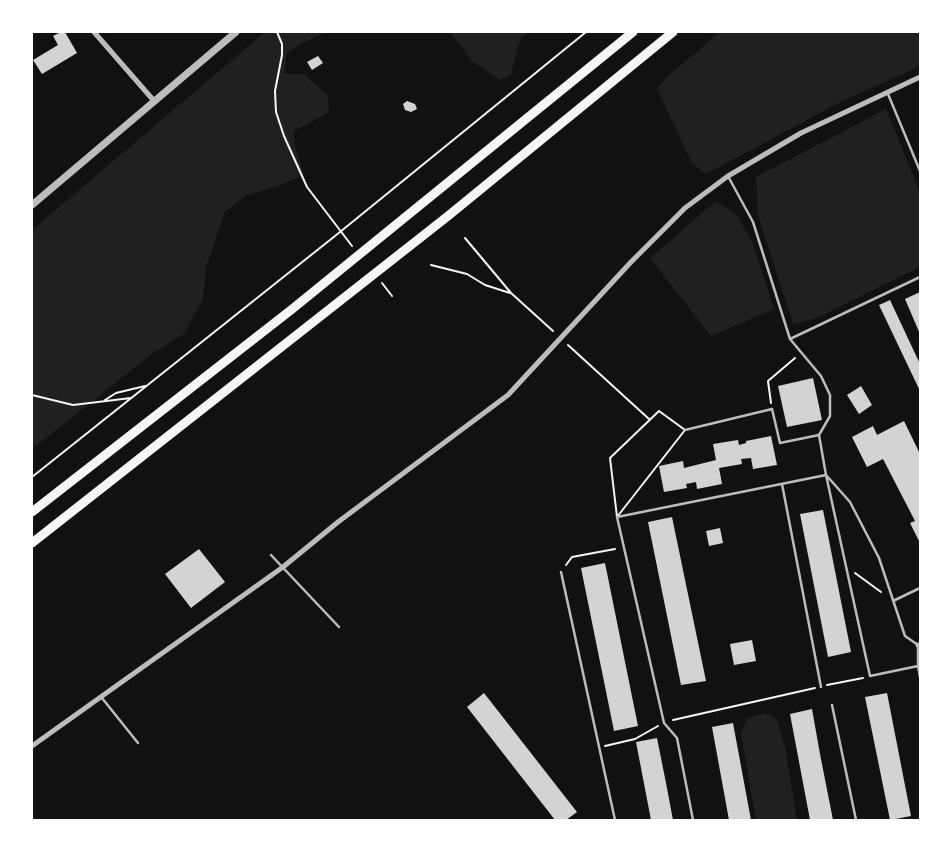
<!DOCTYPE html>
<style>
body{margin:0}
#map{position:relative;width:952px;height:852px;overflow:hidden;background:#111;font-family:Lato,sans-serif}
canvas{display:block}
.frame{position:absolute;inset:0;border:33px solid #fff;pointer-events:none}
</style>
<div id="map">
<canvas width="952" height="852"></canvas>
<div class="frame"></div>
</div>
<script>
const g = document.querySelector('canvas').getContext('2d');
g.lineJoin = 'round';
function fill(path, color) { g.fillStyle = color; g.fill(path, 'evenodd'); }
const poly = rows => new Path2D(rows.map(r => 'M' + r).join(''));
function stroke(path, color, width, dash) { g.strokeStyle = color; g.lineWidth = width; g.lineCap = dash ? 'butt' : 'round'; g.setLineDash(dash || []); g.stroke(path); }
fill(poly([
 [265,32,326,32,299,45,286,54,285,74,304,74,328,96,329,112,294,131,294,143,304,175,278,186,245,196,225,212,206,267,203,299,184,334,153,353,32,449,32,230],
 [450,32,531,32,521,37,511,75,500,80,472,61],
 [720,32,920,32,920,66,841,102,706,174,692,163,657,89,668,76],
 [886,109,920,192,920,267,817,318,793,324,758,215,756,177],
 [716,201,736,214,752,241,774,309,711,336,650,258],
 [763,714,771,715,777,720,785,747,797,820,756,820,741,734,747,718]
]), '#202020');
fill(poly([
 [61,32,65,32,77,53,42,74,33,60,58,45,53,36],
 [318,56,323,63,312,70,307,62],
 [407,101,415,104,417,109,411,112,405,110,403,104],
 [920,292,920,334,905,299],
 [890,300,920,364,920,391,879,305],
 [813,378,822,420,787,427,778,386],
 [861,386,872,405,859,414,847,395],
 [904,421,920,454,920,543,910,523,915,521,883,459,867,467,852,437,873,426,877,435],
 [771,436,777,465,753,469,751,458,741,459,742,464,719,468,722,484,697,489,696,482,686,484,687,488,664,492,659,466,683,461,684,468,716,460,713,444,738,440,739,445,746,443,746,441],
 [823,510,851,652,828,657,800,514],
 [672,517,706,681,681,685,648,522],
 [720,528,723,543,709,546,706,531],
 [199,549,225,582,191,608,165,574],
 [605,563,638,726,614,731,581,568],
 [752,640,756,661,734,665,730,644],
 [484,693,577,812,566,820,555,820,467,707],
 [887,693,911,816,890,820,865,697],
 [812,709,820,754,833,820,810,820,790,714],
 [733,723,751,820,729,820,712,727],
 [657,738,666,783,673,820,651,820,636,742]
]), '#d3d3d3');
stroke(poly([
 [277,32,282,44,282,55,275,91,276,112,284,136,307,187,352,246],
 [465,238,511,293,553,331],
 [431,265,467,274,485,285,510,293],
 [382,283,392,296],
 [568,345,649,419],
 [32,395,73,405,131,398],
 [105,400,116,393,145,386],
 [771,403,768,381,795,358],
 [659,411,685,430,617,517,610,458,659,411],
 [32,477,340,232,586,32],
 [566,565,572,557,615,549],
 [855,573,881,592],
 [827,685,863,678],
 [673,720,815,688],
 [605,746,635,739,658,726]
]), '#f5f5f5', 2);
stroke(poly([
 [888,94,920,171],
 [790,339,920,277],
 [685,430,772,409,780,443,819,435],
 [782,484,821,687],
 [271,555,339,627],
 [561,572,615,820],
 [893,601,920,588],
 [918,666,920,677],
 [102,698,138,743],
 [832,705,856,820],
 [693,820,677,738,664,723,617,517,826,475,870,676,918,666,918,645,905,636,879,558,850,502,826,475,819,435,830,416,830,395,821,376,790,339,753,222,729,178]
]), '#bcbcbc', 2.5);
stroke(poly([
 [94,32,155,102],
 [918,645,920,645],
 [32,746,283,567,338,522,508,395,631,262,685,208,728,176,801,133,920,77]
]), '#bcbcbc', 5);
stroke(poly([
 [32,205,236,32]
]), '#bcbcbc', 7);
stroke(poly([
 [32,512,291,310,633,32],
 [32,543,448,216,673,32]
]), '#f5f5f5', 9);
</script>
